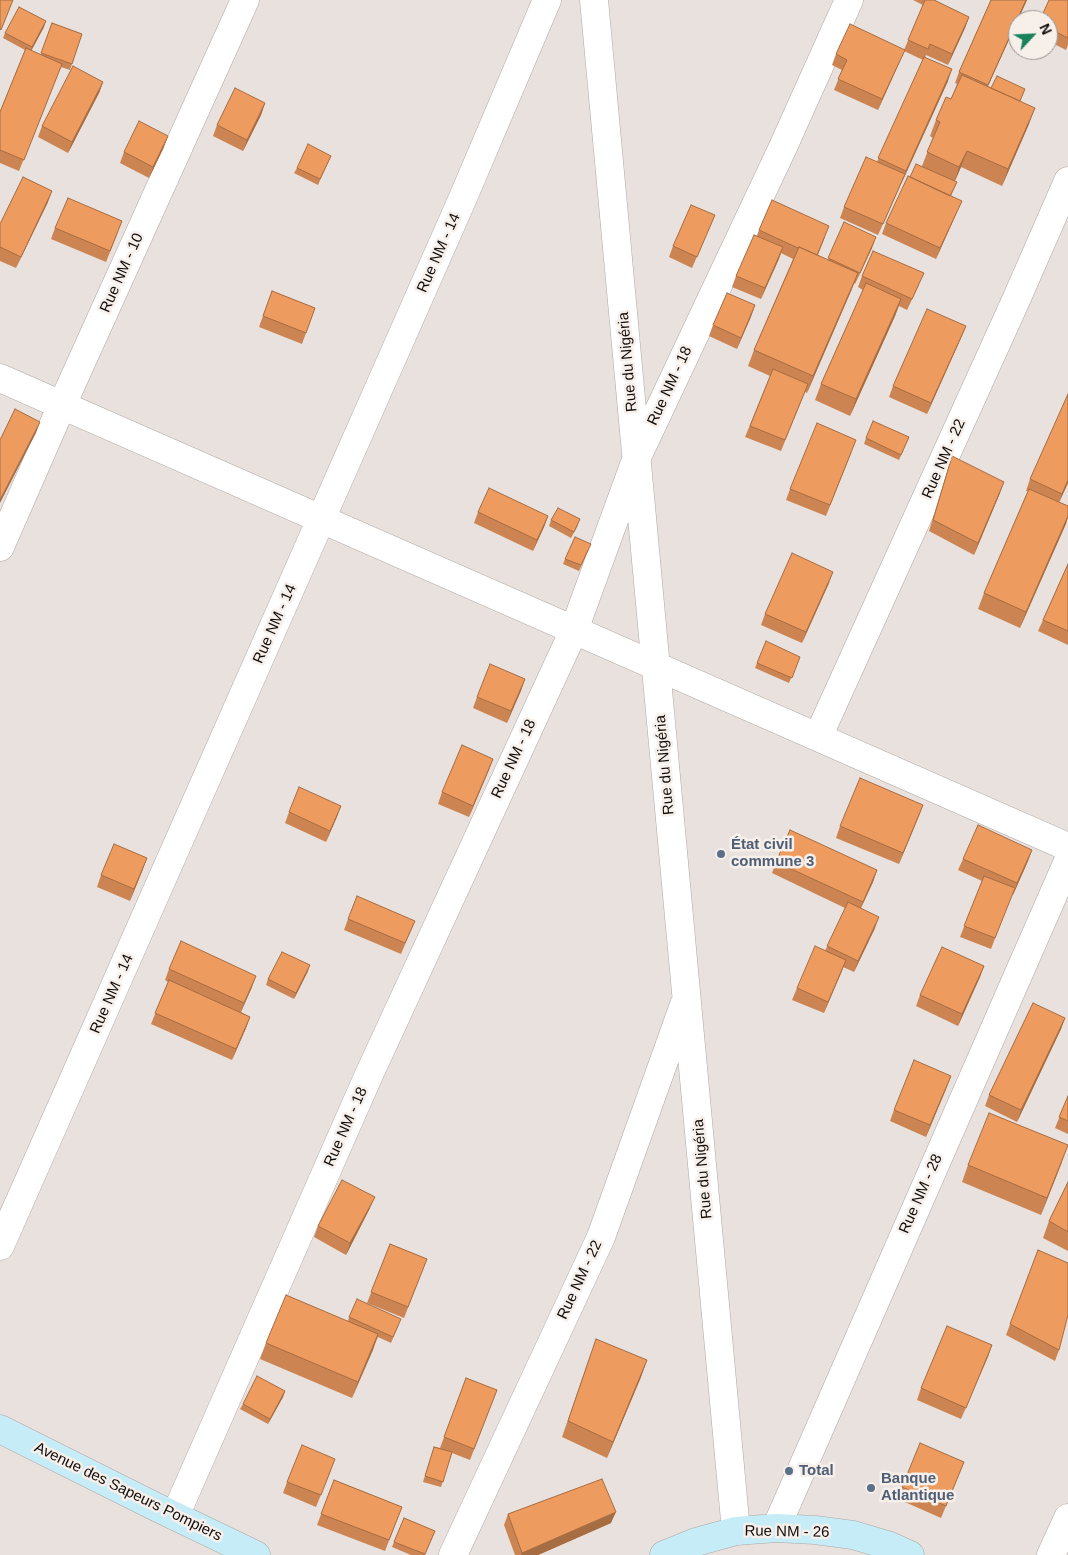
<!DOCTYPE html>
<meta charset="utf-8">
<style>
body{margin:0}
#map{position:relative;width:1068px;height:1555px;overflow:hidden;background:#e8e1dd;font-family:Helvetica,sans-serif}
canvas{display:block}
.north{position:absolute;left:1008px;top:10px;width:50px;height:50px;box-sizing:border-box;background:#f6efea;border:1px solid #9a9491;border-radius:50%;rotate:65deg;font-size:14px;font-weight:700;line-height:20px;text-align:center;color:#0f0c0b}
.north::after{content:'';display:block;margin:auto;width:18px;height:22px;background:#19825d;clip-path:polygon(50% 0,100% 100%,50% 72%,0 100%)}
</style>
<div id="map">
<canvas width="1068" height="1555"></canvas>
<div class="north">N</div>
</div>
<script>
const g = document.querySelector('canvas').getContext('2d');
g.lineJoin = 'round';
const poly = rows => new Path2D(rows.map(r => 'M' + r).join(''));
function stroke(path, color, width, dash) { g.strokeStyle = color; g.lineWidth = width; g.lineCap = dash ? 'butt' : 'round'; g.setLineDash(dash || []); g.stroke(path); }
function fill(path, color) { g.fillStyle = color; g.fill(path, 'evenodd'); }
function drawText(font, color, halo, rows, align = 'center') {
  g.font = font + ' Helvetica,sans-serif'; g.lineWidth = 5; g.setLineDash([]); g.textBaseline = 'middle'; g.strokeStyle = halo; g.fillStyle = color; for (const [text, x, y, turn = 0] of rows) {
    g.save(); g.translate(x, y); g.rotate((+turn || 0) * Math.PI / 180); g.textAlign = isNaN(turn) ? turn : align; if (halo) g.strokeText(text, 0, 0); g.fillText(text, 0, 0); g.restore();
  }
}
const street = poly([
 [594,0,736,1531],
 [0,378,1068,847],
 [0,547,62,405,245,0],
 [818,737,1016,300,1068,181],
 [0,1246,462,200,547,0],
 [175,1516,367,1079,574,630,637,457,783,147,849,0],
 [776,1528,1068,861],
 [453,1555,601,1237,684,1005],
 [1051,1555,1068,1518]
]);
const secondary = poly([
 [0,1429,154,1506,256,1555],
 [664,1555,696,1542,736,1531,776,1528,815,1530,853,1535,890,1546,910,1555]
]);
stroke(street, '#aea7a3', 29);
stroke(secondary, '#aea7a3', 29);
stroke(street, '#fff', 28);
stroke(secondary, '#c6ecf8', 28);
fill(poly([
 [913,0,934,0,969,17,965,28,948,65,926,55,925,58,948,81,878,235,840,218,844,207,877,162,923,60,904,51,900,61,878,110,834,90,842,70,832,65,836,54,904,50,923,5],
 [991,0,1027,0,988,86,1021,101,1029,124,1002,186,961,167,955,181,957,182,951,196,957,212,936,259,882,234,886,223,910,177,922,166,933,138,930,136,936,120,951,99,957,84,955,83,959,72],
 [1068,0,1068,45,1066,50,1048,41,1048,20],
 [52,23,82,34,70,70,61,67,19,171,0,163,0,112,25,50,3,38,5,33,44,27,31,51,41,55],
 [103,82,99,93,68,153,38,137,42,126],
 [265,103,261,115,243,151,213,136,217,125],
 [164,147,149,178,120,163,124,152],
 [331,156,318,185,294,173,297,168],
 [48,202,16,268,0,261,0,224],
 [715,215,692,268,669,257,673,246],
 [844,222,872,248,855,284,854,283,807,393,805,392,781,451,745,437,770,376,748,366,754,350,793,259,781,253,761,299,732,287,736,276,757,236,759,230,825,237,818,255,828,260],
 [55,228,118,232,106,262,51,239],
 [862,276,919,285,907,310,899,306,895,316,850,416,815,400,821,384,863,290,858,287],
 [272,291,315,308,302,344,259,327],
 [755,305,737,349,709,336,713,325],
 [966,326,961,338,927,414,889,397,893,386],
 [909,437,899,460,864,444,866,438],
 [852,451,826,516,786,500,790,489],
 [952,456,1000,493,974,555,929,531],
 [1030,479,1068,483,1059,502,1068,506,1068,518,1020,628,978,609,984,593,1028,491,1026,491],
 [478,512,548,516,544,527,533,551,474,523],
 [551,520,578,525,571,538,549,526],
 [589,549,579,571,563,564,565,559],
 [1068,564,1068,645,1038,631,1043,620],
 [829,583,802,643,761,625,765,614],
 [800,657,789,683,755,668,757,663],
 [525,679,507,723,473,708,477,697],
 [493,759,469,817,438,804,442,792],
 [923,805,899,864,836,838,840,826],
 [341,806,326,842,285,823,289,812],
 [1032,850,1028,861,1013,895,1012,894,991,949,960,937,982,881,958,870,963,859],
 [776,862,877,870,873,882,861,908,875,928,854,972,843,967,824,1013,792,1000,797,988,825,951,845,908,772,873],
 [143,869,130,901,97,887,101,875],
 [348,919,415,921,401,954,344,930],
 [984,966,980,977,958,1026,916,1006,920,995],
 [169,969,252,987,241,1012,250,1017,246,1028,232,1060,151,1024,168,982,165,980],
 [308,971,294,999,266,985,268,979],
 [1065,1018,1061,1029,1017,1122,985,1106,989,1095],
 [951,1076,926,1137,890,1121,894,1110],
 [1068,1096,1068,1134,1055,1128],
 [1062,1162,1041,1215,962,1182,968,1165],
 [1068,1182,1068,1251,1043,1238,1049,1221],
 [370,1208,346,1255,314,1237,318,1226],
 [390,1244,427,1259,404,1318,367,1303],
 [1038,1250,1059,1350,1055,1361,1006,1335],
 [349,1317,399,1324,391,1343,378,1337,352,1398,260,1359,266,1343,348,1321],
 [992,1345,961,1419,917,1400,921,1388],
 [590,1356,647,1360,641,1377,607,1458,562,1437],
 [466,1378,497,1390,470,1460,452,1453,441,1487,423,1482,434,1447,440,1448],
 [285,1391,283,1397,268,1424,240,1409,243,1404],
 [964,1462,941,1518,898,1499,902,1487],
 [331,1470,316,1507,283,1493,287,1482],
 [334,1480,402,1507,385,1551,317,1525],
 [508,1514,611,1523,538,1555,515,1555,504,1525],
 [404,1518,435,1531,425,1555,411,1555,392,1547]
]), '#cc8552');
fill(poly([
 [1026,0,1027,0,983,97,988,85],
 [969,17,965,28,948,65,952,54],
 [46,21,44,27,30,53,32,47],
 [905,50,900,61,878,110,882,99],
 [952,69,948,81,902,182,906,171],
 [103,82,99,93,68,153,72,142],
 [265,103,261,115,243,151,247,140],
 [1035,108,1029,124,1002,186,1008,169],
 [168,136,164,147,149,178,153,167],
 [967,151,961,167,954,183,959,167],
 [52,191,48,202,16,268,21,257],
 [962,201,957,212,936,259,940,248],
 [876,237,872,248,855,284,860,273],
 [783,247,779,259,761,299,765,288],
 [858,273,852,289,807,393,813,376],
 [901,299,895,316,850,416,856,399],
 [755,305,751,317,737,349,741,338],
 [966,326,961,338,927,414,931,403],
 [40,422,36,433,0,503,0,500],
 [1068,480,1068,483,1058,505,1062,494],
 [1004,482,1000,493,974,555,978,543],
 [548,516,544,527,533,551,537,540],
 [1068,516,1066,524,1020,628,1026,612],
 [833,572,829,583,802,643,806,632],
 [525,679,521,691,507,723,511,711],
 [493,759,489,770,469,817,473,806],
 [923,805,919,816,899,864,903,853],
 [341,806,337,817,326,842,330,831],
 [1032,850,1028,861,1013,895,1017,883],
 [147,858,143,869,130,901,134,889],
 [877,870,873,882,858,914,863,902],
 [879,917,875,928,854,972,858,961],
 [846,960,842,971,824,1013,828,1002],
 [310,965,308,971,294,999,296,993],
 [984,966,980,977,958,1026,962,1014],
 [256,976,252,987,240,1014,244,1003],
 [250,1017,246,1028,232,1060,236,1049],
 [1065,1018,1061,1029,1017,1122,1021,1110],
 [951,1076,947,1087,926,1137,930,1125],
 [1068,1147,1062,1162,1041,1215,1047,1198],
 [375,1197,370,1208,346,1255,350,1243],
 [378,1334,373,1350,352,1398,358,1382],
 [992,1345,988,1357,961,1419,966,1408],
 [647,1360,641,1377,607,1458,613,1442],
 [285,1391,283,1397,268,1424,270,1419],
 [616,1512,611,1523,538,1555,521,1555,522,1553]
]), '#a66c42');
const building = poly([
 [0,0,13,0,1,30,0,29,0,0],
 [925,0,934,0,969,17,952,54,930,44,928,49,908,40,925,0],
 [991,0,1026,0,988,85,959,72,991,0],
 [1049,0,1068,0,1068,38,1048,28,1048,20,1040,20,1049,0],
 [19,7,46,21,32,47,5,33,19,7],
 [52,23,82,34,72,64,41,53,52,23],
 [850,24,905,50,882,99,838,79,847,60,836,54,850,24],
 [26,48,62,64,24,160,0,150,0,112,26,48],
 [924,57,952,69,906,171,878,158,924,57],
 [73,66,103,82,72,142,42,126,73,66],
 [962,75,1035,108,1008,169,967,151,959,167,927,152,940,122,936,120,946,97,951,99,962,75],
 [997,76,1025,89,1020,101,991,88,997,76],
 [235,88,265,103,247,140,217,125,235,88],
 [139,121,168,136,153,167,124,152,139,121],
 [308,144,331,156,320,179,297,168,308,144],
 [866,157,905,174,883,224,844,207,866,157],
 [916,164,957,182,950,196,910,177,916,164],
 [908,176,962,201,940,248,886,223,908,176],
 [23,177,52,191,21,257,0,247,0,224,23,177],
 [68,198,122,221,110,251,55,228,68,198],
 [772,200,829,226,817,255,799,247,798,248,759,230,772,200],
 [691,205,715,215,697,257,673,246,691,205],
 [844,222,876,237,860,273,828,258,844,222],
 [754,235,783,247,765,288,736,276,754,235],
 [799,247,858,273,813,376,754,350,799,247],
 [873,251,924,273,912,299,862,276,873,251],
 [866,283,901,299,856,399,821,384,866,283],
 [272,291,315,308,306,333,263,316,272,291],
 [727,293,755,305,741,338,713,325,727,293],
 [927,309,966,326,931,403,893,386,927,309],
 [773,369,808,384,785,440,750,426,773,369],
 [1068,394,1068,480,1062,494,1030,479,1068,394],
 [15,409,40,422,0,500,0,440,15,409],
 [873,421,909,437,901,455,866,438,873,421],
 [817,423,856,440,830,505,790,489,817,423],
 [952,456,1004,482,978,543,933,520,952,456],
 [489,488,548,516,537,540,478,512,489,488],
 [1029,489,1068,506,1068,516,1026,612,984,593,1029,489],
 [558,508,580,519,574,532,551,520,558,508],
 [575,537,591,544,581,565,565,559,575,537],
 [792,553,833,572,806,632,765,614,792,553],
 [1068,564,1068,631,1043,620,1068,564],
 [766,641,800,657,792,678,757,663,766,641],
 [490,664,525,679,511,711,477,697,490,664],
 [462,745,493,759,473,806,442,792,462,745],
 [860,778,923,805,903,853,840,826,860,778],
 [299,787,341,806,330,831,289,812,299,787],
 [978,825,1032,850,1017,883,963,859,978,825],
 [790,830,877,870,863,902,776,862,790,830],
 [114,844,147,858,134,889,101,875,114,844],
 [984,876,1015,888,995,938,964,926,984,876],
 [357,896,415,921,405,943,348,919,357,896],
 [848,902,879,917,858,961,827,946,848,902],
 [181,941,256,976,244,1003,169,969,181,941],
 [815,946,846,960,828,1002,797,988,815,946],
 [942,947,984,966,962,1014,920,995,942,947],
 [282,952,310,965,296,993,268,979,282,952],
 [169,980,250,1017,236,1049,155,1013,169,980],
 [1033,1003,1065,1018,1021,1110,989,1095,1033,1003],
 [914,1060,951,1076,930,1125,894,1110,914,1060],
 [1068,1096,1068,1121,1059,1117,1068,1096],
 [989,1113,1068,1145,1047,1198,968,1165,989,1113],
 [342,1180,375,1197,350,1243,318,1226,342,1180],
 [1068,1182,1068,1232,1049,1221,1068,1182],
 [390,1244,427,1259,408,1307,371,1292,390,1244],
 [1038,1250,1068,1263,1068,1315,1059,1350,1010,1324,1038,1250],
 [286,1295,378,1334,358,1382,266,1343,286,1295],
 [357,1299,401,1319,393,1337,349,1317,357,1299],
 [947,1326,992,1345,966,1408,921,1388,947,1326],
 [596,1339,647,1360,613,1442,568,1421,596,1339],
 [257,1376,285,1391,270,1419,243,1404,257,1376],
 [466,1378,497,1390,474,1449,444,1437,466,1378],
 [920,1443,964,1462,946,1506,902,1487,920,1443],
 [302,1445,335,1459,321,1495,287,1482,302,1445],
 [434,1447,452,1452,443,1482,425,1476,434,1447],
 [602,1479,616,1512,522,1553,508,1514,602,1479],
 [334,1480,402,1507,389,1540,321,1514,334,1480],
 [404,1518,435,1531,425,1554,394,1542,404,1518]
]);
fill(building, '#ed9b5f');
stroke(building, '#a66c42', 1);
for (const [x, y, r, color] of [
 [721,854,5,"#5c6f8a"],
 [789,1471,5,"#5c6f8a"],
 [871,1488,5,"#5c6f8a"]
]) { const dot = new Path2D(); dot.arc(x, y, r, 0, 2 * Math.PI); g.fillStyle = color; g.fill(dot); stroke(dot, '#f6efea', 2); }
drawText('15px', '#0f0c0b', '#f6efea', [
 ["Rue NM - 14",439,253,-66],
 ["Rue NM - 10",122,273,-66],
 ["Rue du Nigéria",628,362,-95],
 ["Rue NM - 18",670,386,-65],
 ["Rue NM - 22",944,459,-66],
 ["Rue NM - 14",275,624,-66],
 ["Rue NM - 18",514,759,-65],
 ["Rue du Nigéria",665,765,-95],
 ["Rue NM - 14",112,994,-66],
 ["Rue NM - 18",346,1127,-66],
 ["Rue du Nigéria",703,1169,-95],
 ["Rue NM - 28",921,1194,-66],
 ["Rue NM - 22",580,1280,-65],
 ["Avenue des Sapeurs Pompiers",128,1492,26],
 ["Rue NM - 26",787,1532,1]
]);
drawText('bold 15px', '#4e5e75', '#f6efea', [
 ["État civil",731,845],
 ["commune 3",731,862],
 ["Total",799,1471],
 ["Banque",881,1479],
 ["Atlantique",881,1496]
], 'left');
</script>
